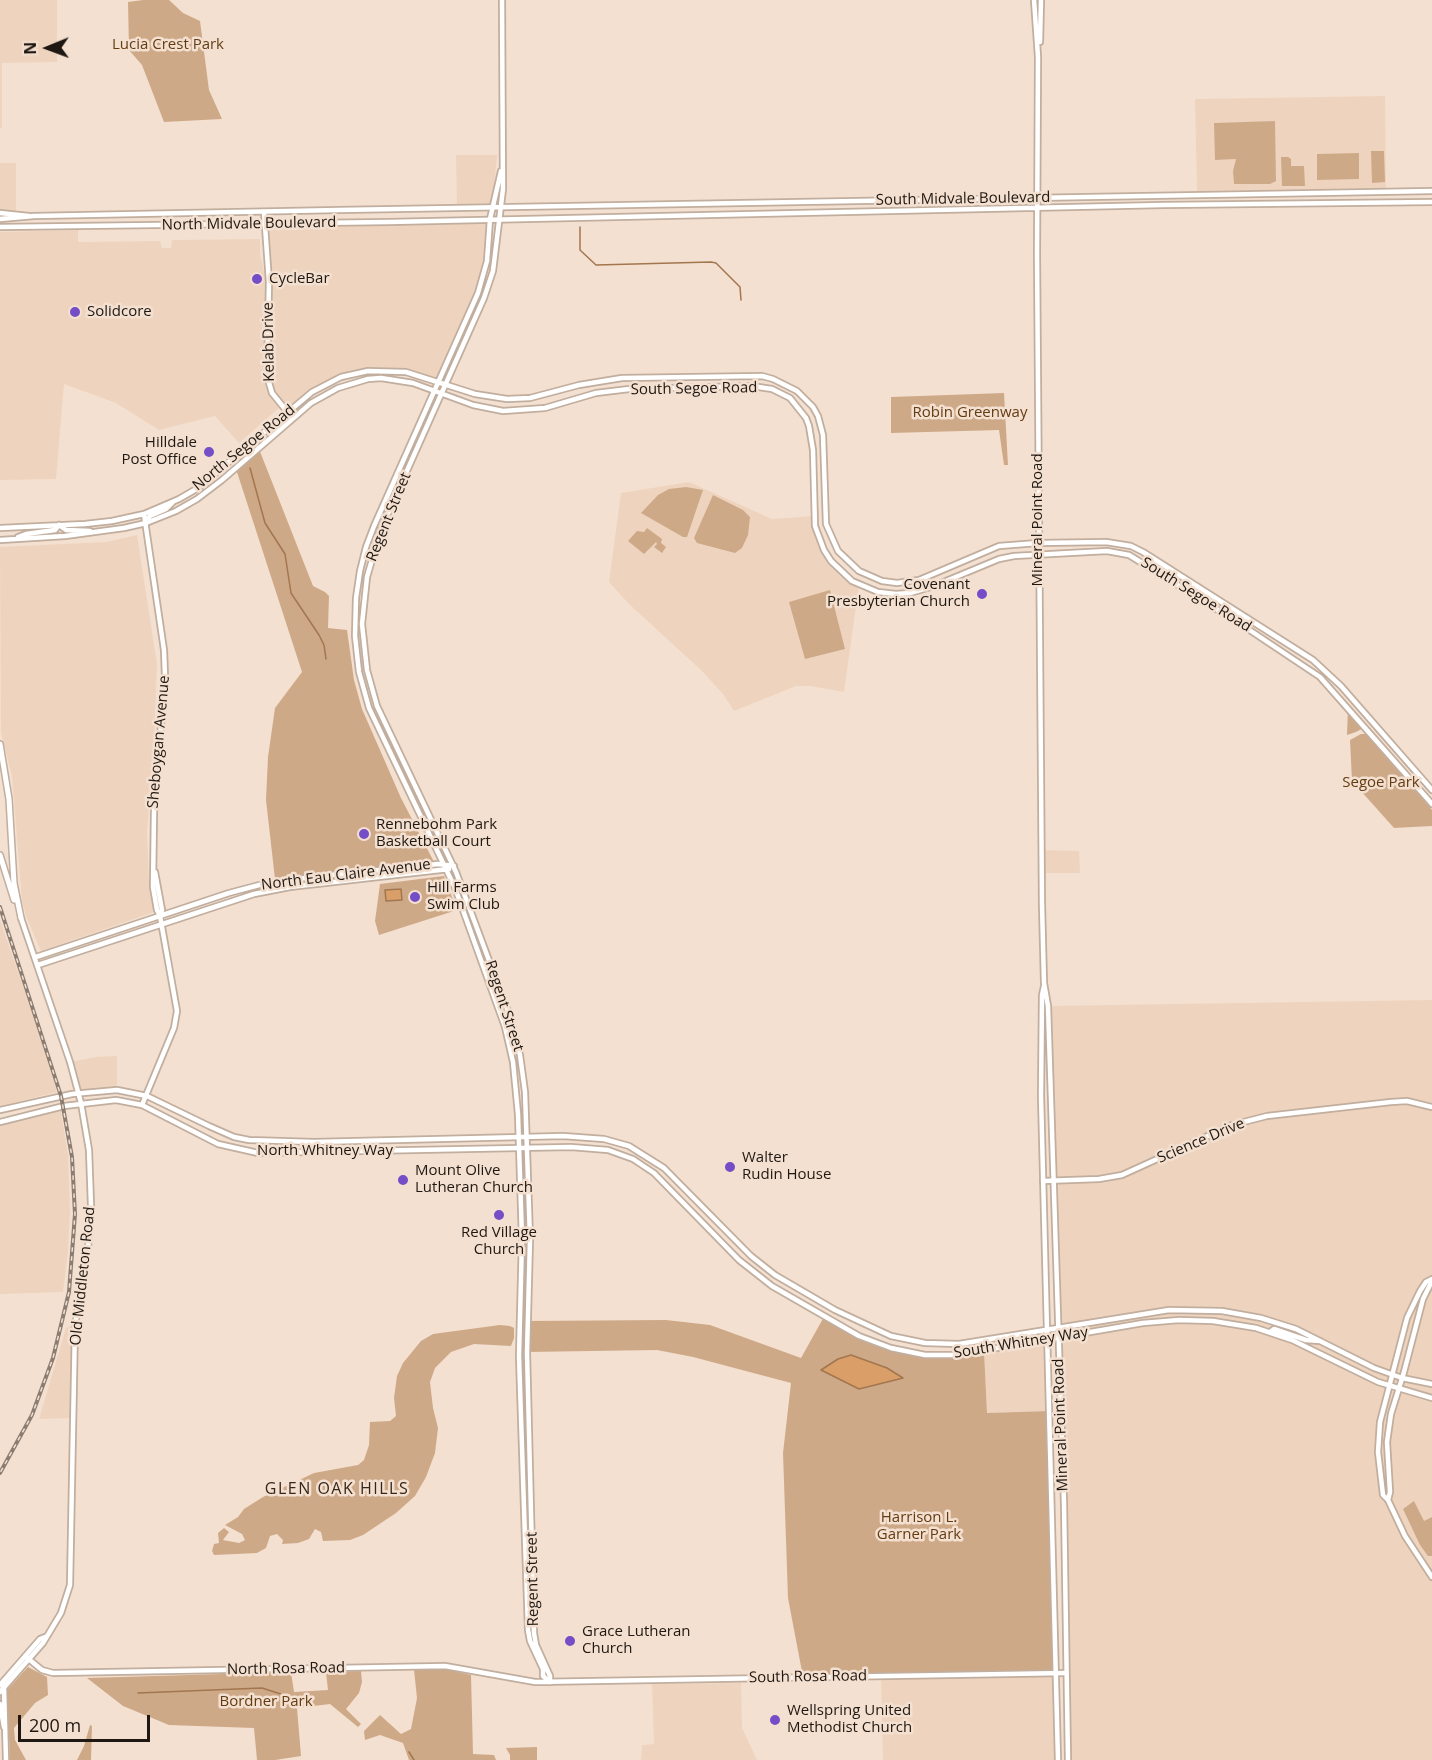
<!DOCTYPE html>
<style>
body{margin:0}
#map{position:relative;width:1432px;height:1760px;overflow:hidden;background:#f4e0d0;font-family:"Open Sans",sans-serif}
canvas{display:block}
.north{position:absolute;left:18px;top:18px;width:60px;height:60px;-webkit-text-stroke:4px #f4e0d0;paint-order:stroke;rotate:269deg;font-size:16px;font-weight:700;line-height:24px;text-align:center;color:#1f1812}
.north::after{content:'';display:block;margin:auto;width:21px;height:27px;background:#1f1812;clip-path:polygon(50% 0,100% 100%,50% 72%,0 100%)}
.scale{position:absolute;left:18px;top:1715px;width:132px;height:27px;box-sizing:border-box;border:3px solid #1f1812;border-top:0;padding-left:8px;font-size:18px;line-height:21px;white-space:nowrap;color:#1f1812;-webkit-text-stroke:4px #f4e0d0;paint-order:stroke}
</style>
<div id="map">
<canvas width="1432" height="1760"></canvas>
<div class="north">N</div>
<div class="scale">200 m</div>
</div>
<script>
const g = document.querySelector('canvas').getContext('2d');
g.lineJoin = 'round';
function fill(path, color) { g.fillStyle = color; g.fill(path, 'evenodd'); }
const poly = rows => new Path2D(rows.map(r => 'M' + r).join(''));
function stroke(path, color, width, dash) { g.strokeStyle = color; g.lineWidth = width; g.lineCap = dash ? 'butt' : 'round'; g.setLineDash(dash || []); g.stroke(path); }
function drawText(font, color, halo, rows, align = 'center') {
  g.font = font + ' "Open Sans",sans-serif'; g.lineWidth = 5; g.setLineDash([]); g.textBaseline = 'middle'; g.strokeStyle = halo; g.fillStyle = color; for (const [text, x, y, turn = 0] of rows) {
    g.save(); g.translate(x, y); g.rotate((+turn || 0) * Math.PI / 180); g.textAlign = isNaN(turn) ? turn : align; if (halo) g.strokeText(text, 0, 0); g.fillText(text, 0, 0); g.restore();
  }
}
fill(poly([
 [0,0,57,0,57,62,2,63,2,128,0,128],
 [1385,96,1386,188,1197,191,1195,99],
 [456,155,497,155,493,199,490,204,457,206],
 [0,163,16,163,16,213,0,211],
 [490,219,483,278,438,383,416,374,368,371,325,384,288,413,268,383,269,282,265,224],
 [78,230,78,242,160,241,162,248,171,248,172,240,260,239,260,255,266,280,265,385,269,396,279,408,239,443,215,416,159,430,116,403,64,384,56,479,0,480,0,232],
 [689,482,772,519,814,516,816,526,831,561,859,585,844,692,810,686,796,686,734,711,723,694,702,671,629,604,609,582,621,493],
 [137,535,157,664,154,745,147,832,149,881,154,912,41,951,26,916,22,901,12,776,1,733,0,547,106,542],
 [1041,850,1079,851,1080,873,1041,873],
 [0,920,43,1043,57,1092,0,1106],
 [1432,1000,1432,1760,1068,1760,1064,1503,1048,1006],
 [117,1056,117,1090,79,1093,70,1062,96,1057],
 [60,1107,68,1154,70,1210,68,1251,63,1292,0,1294,0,1122],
 [75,1325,74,1418,39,1419,66,1328],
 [1047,1340,1049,1411,987,1413,984,1351],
 [1055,1674,1058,1760,883,1760,881,1676],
 [741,1683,742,1728,757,1760,641,1760,642,1745,654,1744,652,1684]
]), '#eed4be');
fill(poly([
 [143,0,169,0,183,13,200,21,209,90,222,119,164,122,142,65,129,50,128,2],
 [1275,121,1276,181,1270,184,1234,184,1233,171,1236,159,1215,160,1214,123],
 [1371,151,1384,151,1385,182,1372,183],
 [1359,153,1359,179,1317,180,1317,154],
 [1281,157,1288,157,1291,159,1291,166,1304,166,1305,186,1282,186],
 [1004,393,1008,465,1004,465,999,430,891,433,891,397],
 [259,449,313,586,325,592,329,596,328,628,347,630,354,680,362,709,401,798,434,862,275,879,266,800,268,757,275,708,302,672,236,469],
 [686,487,703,490,687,537,683,537,641,513,658,495,669,489],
 [713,495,743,510,750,517,748,535,742,548,735,553,697,543,694,538],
 [647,528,662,539,661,543,666,547,662,553,654,547,657,544,656,542,644,554,628,541,637,531,644,532],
 [830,590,845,649,805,659,789,602],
 [1348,708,1365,727,1356,732,1347,735],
 [1361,734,1367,734,1432,810,1432,826,1394,828,1352,781,1350,740],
 [444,876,457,910,379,935,375,921,380,884],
 [825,1315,859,1336,883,1345,925,1355,984,1351,987,1413,1049,1411,1055,1674,803,1677,788,1598,783,1453,791,1383,693,1357,657,1350,527,1352,527,1321,666,1320,710,1325,801,1358],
 [500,1325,510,1326,514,1328,514,1338,511,1346,474,1344,451,1352,435,1368,430,1382,433,1408,438,1428,435,1453,426,1477,415,1496,396,1513,363,1535,350,1540,323,1541,321,1532,315,1529,309,1539,298,1543,282,1544,283,1540,277,1534,270,1536,266,1548,257,1553,214,1555,212,1551,214,1544,219,1543,218,1533,224,1528,229,1532,223,1540,239,1543,245,1540,242,1534,225,1525,238,1517,244,1509,263,1497,314,1473,358,1465,364,1460,369,1445,370,1422,390,1421,396,1416,394,1398,397,1376,403,1363,421,1341,433,1334],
 [1414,1501,1424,1521,1432,1517,1432,1556,1428,1556,1420,1545,1403,1509],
 [28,1667,47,1677,48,1695,35,1703,14,1728,15,1740,26,1760,10,1760,7,1690],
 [414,1670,449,1670,471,1675,473,1754,494,1755,496,1760,409,1760,403,1743,380,1735,365,1740,364,1731,380,1715,401,1734,411,1729,417,1698],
 [361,1671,362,1682,359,1693,346,1709,361,1724,358,1727,330,1704,297,1708,301,1756,275,1760,257,1760,254,1728,169,1725,123,1706,87,1678,291,1672,294,1692,328,1690,326,1672],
 [90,1725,92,1726,91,1760,77,1760,84,1746],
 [537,1747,537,1760,510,1760,510,1755,506,1748]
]), '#cea988');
const water = poly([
 [401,889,402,900,386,901,385,890,401,889],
 [851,1355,887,1368,903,1378,859,1389,821,1370,838,1359,851,1355]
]);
fill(water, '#da9f68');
stroke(water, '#a2764e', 1.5);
stroke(poly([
 [580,227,580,250,596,265,711,262,716,263,740,287,741,300],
 [250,468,265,523,285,554,291,593,319,635,324,645,326,659],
 [138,1693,262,1688,287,1696],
 [409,1752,414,1760]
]), '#a2764e', 1.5);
const tertiary = poly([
 [502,0,503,189,493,271,484,298,381,529,367,577,362,624,367,670,377,706,456,872,509,1014,520,1055,525,1092,530,1239,527,1352,534,1633,536,1645,550,1676,550,1682],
 [501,171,490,219,487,261,478,293,374,526,366,547,360,571,356,598,355,636,359,672,369,708,455,888,505,1027,513,1062,518,1114,522,1239,519,1356,528,1630,530,1641,543,1669,543,1676,550,1682],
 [264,212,269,282,267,376,272,393,289,414],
 [146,521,150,516,166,509,173,502],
 [59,525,66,530,90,531],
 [0,528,85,524,112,521,144,514,179,499,198,488,312,392,341,377,368,371,406,372,475,394,507,399,530,398,579,385,622,378,762,376,773,379,797,391,813,407,818,416,823,435,826,524,838,551,859,571,882,581,897,583,919,580,999,546,1038,543,1106,542,1131,546,1143,552,1313,660,1341,686,1432,790],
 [18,537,26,534,55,530,59,525],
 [0,540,65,536,124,528,146,523,176,511,197,499,222,480,311,403,338,388,368,379,381,378,413,383,473,405,503,411,545,408,596,393,629,389,752,386,772,389,790,398,806,418,809,426,813,450,815,526,824,550,831,561,852,581,878,592,896,594,910,593,934,586,999,559,1014,556,1107,551,1129,555,1239,623,1320,677,1432,804],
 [155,872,162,910,160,916],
 [36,957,229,893,263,884,312,877,438,864,454,866],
 [38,965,254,894,290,887,449,869],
 [142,1105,174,1028,177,1011,160,916,157,910,153,887,154,812,165,676,164,650,144,514],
 [1043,1181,1099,1179,1122,1175,1232,1125,1267,1116,1391,1102,1407,1101,1432,1107],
 [1432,1279,1426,1282,1420,1291,1407,1318,1380,1422,1378,1452,1383,1495,1388,1500,1405,1536,1432,1577],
 [1388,1500,1390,1492,1387,1442,1391,1414,1404,1372,1423,1299,1432,1281],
 [25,1656,42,1670,53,1673,445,1666,535,1682,1066,1673],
 [0,1685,40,1639,45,1637],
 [4,1688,6,1760],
 [0,1692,43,1643,61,1613,70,1585,75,1325,88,1249,91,1205,89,1150,81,1103],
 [0,1704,4,1727]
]);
const secondary = poly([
 [1034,0,1038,57,1037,254,1042,905,1044,983,1048,1006,1064,1503,1068,1760],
 [1040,42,1041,0],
 [0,213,29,216],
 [0,219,34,216,339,210,1432,191],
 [0,227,389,222,1163,205,1432,202],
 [21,918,70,1062,81,1103],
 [1044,986,1042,995,1041,1096,1058,1760],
 [0,1110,72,1094,117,1090,147,1096,209,1126,234,1137,249,1140,314,1142,563,1136,604,1139,629,1146,664,1168,751,1256,775,1275,835,1310,891,1336,925,1343,959,1344,1169,1310,1222,1311,1261,1318,1296,1329,1374,1368,1402,1378,1432,1384],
 [0,1122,64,1106,116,1100,142,1105,218,1144,258,1153,571,1147,608,1150,633,1159,654,1173,739,1260,772,1286,859,1336,891,1348,925,1355,956,1355,1143,1323,1179,1320,1213,1321,1256,1328,1292,1340,1378,1382,1432,1398],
 [1270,1332,1274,1329,1306,1340,1320,1341]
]);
const primary = poly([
 [0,744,9,799,14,883,21,918],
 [0,855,14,900]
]);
stroke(tertiary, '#c1ae9e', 8);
stroke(secondary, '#c1ae9e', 8);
stroke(primary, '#c1ae9e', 8);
stroke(tertiary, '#fff', 4.5);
stroke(secondary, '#fff', 4.5);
stroke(primary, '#fff', 5);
const rail = poly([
 [0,907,61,1096,72,1157,75,1214,69,1292,53,1358,32,1415,0,1473]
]);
stroke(rail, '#8b7d72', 4);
stroke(rail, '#f4e0d0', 1.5, [4.5]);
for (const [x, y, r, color] of [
 [257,279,6,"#754dc6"],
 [75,312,6,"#754dc6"],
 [209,452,6,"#754dc6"],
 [982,594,6,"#754dc6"],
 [364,834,6,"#754dc6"],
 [415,897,6,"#754dc6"],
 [730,1167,6,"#754dc6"],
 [403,1180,6,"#754dc6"],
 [499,1215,6,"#754dc6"],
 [570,1641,6,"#754dc6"],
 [775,1720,6,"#754dc6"]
]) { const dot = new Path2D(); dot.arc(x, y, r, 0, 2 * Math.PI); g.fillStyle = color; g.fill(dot); stroke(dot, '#f4e0d0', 2); }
drawText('15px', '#633c12', '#f4e0d0', [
 ["Lucia Crest Park",168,45],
 ["Robin Greenway",970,413],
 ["Segoe Park",1381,783],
 ["Harrison L.",919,1518],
 ["Garner Park",919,1535],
 ["Bordner Park",266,1702]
]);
drawText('15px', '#1f1812', '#f4e0d0', [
 ["South Midvale Boulevard",963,199,-1],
 ["North Midvale Boulevard",249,224,-1],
 ["Kelab Drive",269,342,-91],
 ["South Segoe Road",694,389,-1],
 ["North Segoe Road",244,448,-39],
 ["Regent Street",389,517,-68],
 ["Mineral Point Road",1038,520,-90],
 ["South Segoe Road",1196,595,32],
 ["Sheboygan Avenue",159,742,-85],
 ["North Eau Claire Avenue",346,875,-7],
 ["Regent Street",504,1006,72],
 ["Science Drive",1201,1141,-23],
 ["North Whitney Way",325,1151],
 ["Old Middleton Road",83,1276,-84],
 ["South Whitney Way",1021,1343,-9],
 ["Mineral Point Road",1061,1425,-92],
 ["Regent Street",533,1579,-91],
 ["North Rosa Road",286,1669,-1],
 ["South Rosa Road",808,1677,-1]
]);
drawText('15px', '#1f1812', '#f4e0d0', [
 ["CycleBar",269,279],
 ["Solidcore",87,312],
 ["Hilldale",197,443,"right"],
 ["Post Office",197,460,"right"],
 ["Covenant",970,585,"right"],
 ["Presbyterian Church",970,602,"right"],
 ["Rennebohm Park",376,825],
 ["Basketball Court",376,842],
 ["Hill Farms",427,888],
 ["Swim Club",427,905],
 ["Walter",742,1158],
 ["Rudin House",742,1175],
 ["Mount Olive",415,1171],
 ["Lutheran Church",415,1188],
 ["Red Village",499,1233,"center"],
 ["Church",499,1250,"center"],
 ["Grace Lutheran",582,1632],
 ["Church",582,1649],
 ["Wellspring United",787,1711],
 ["Methodist Church",787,1728]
], 'left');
g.letterSpacing = '1.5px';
drawText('16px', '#36271a', '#f4e0d0', [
 ["GLEN OAK HILLS",337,1489]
]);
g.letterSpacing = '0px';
</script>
